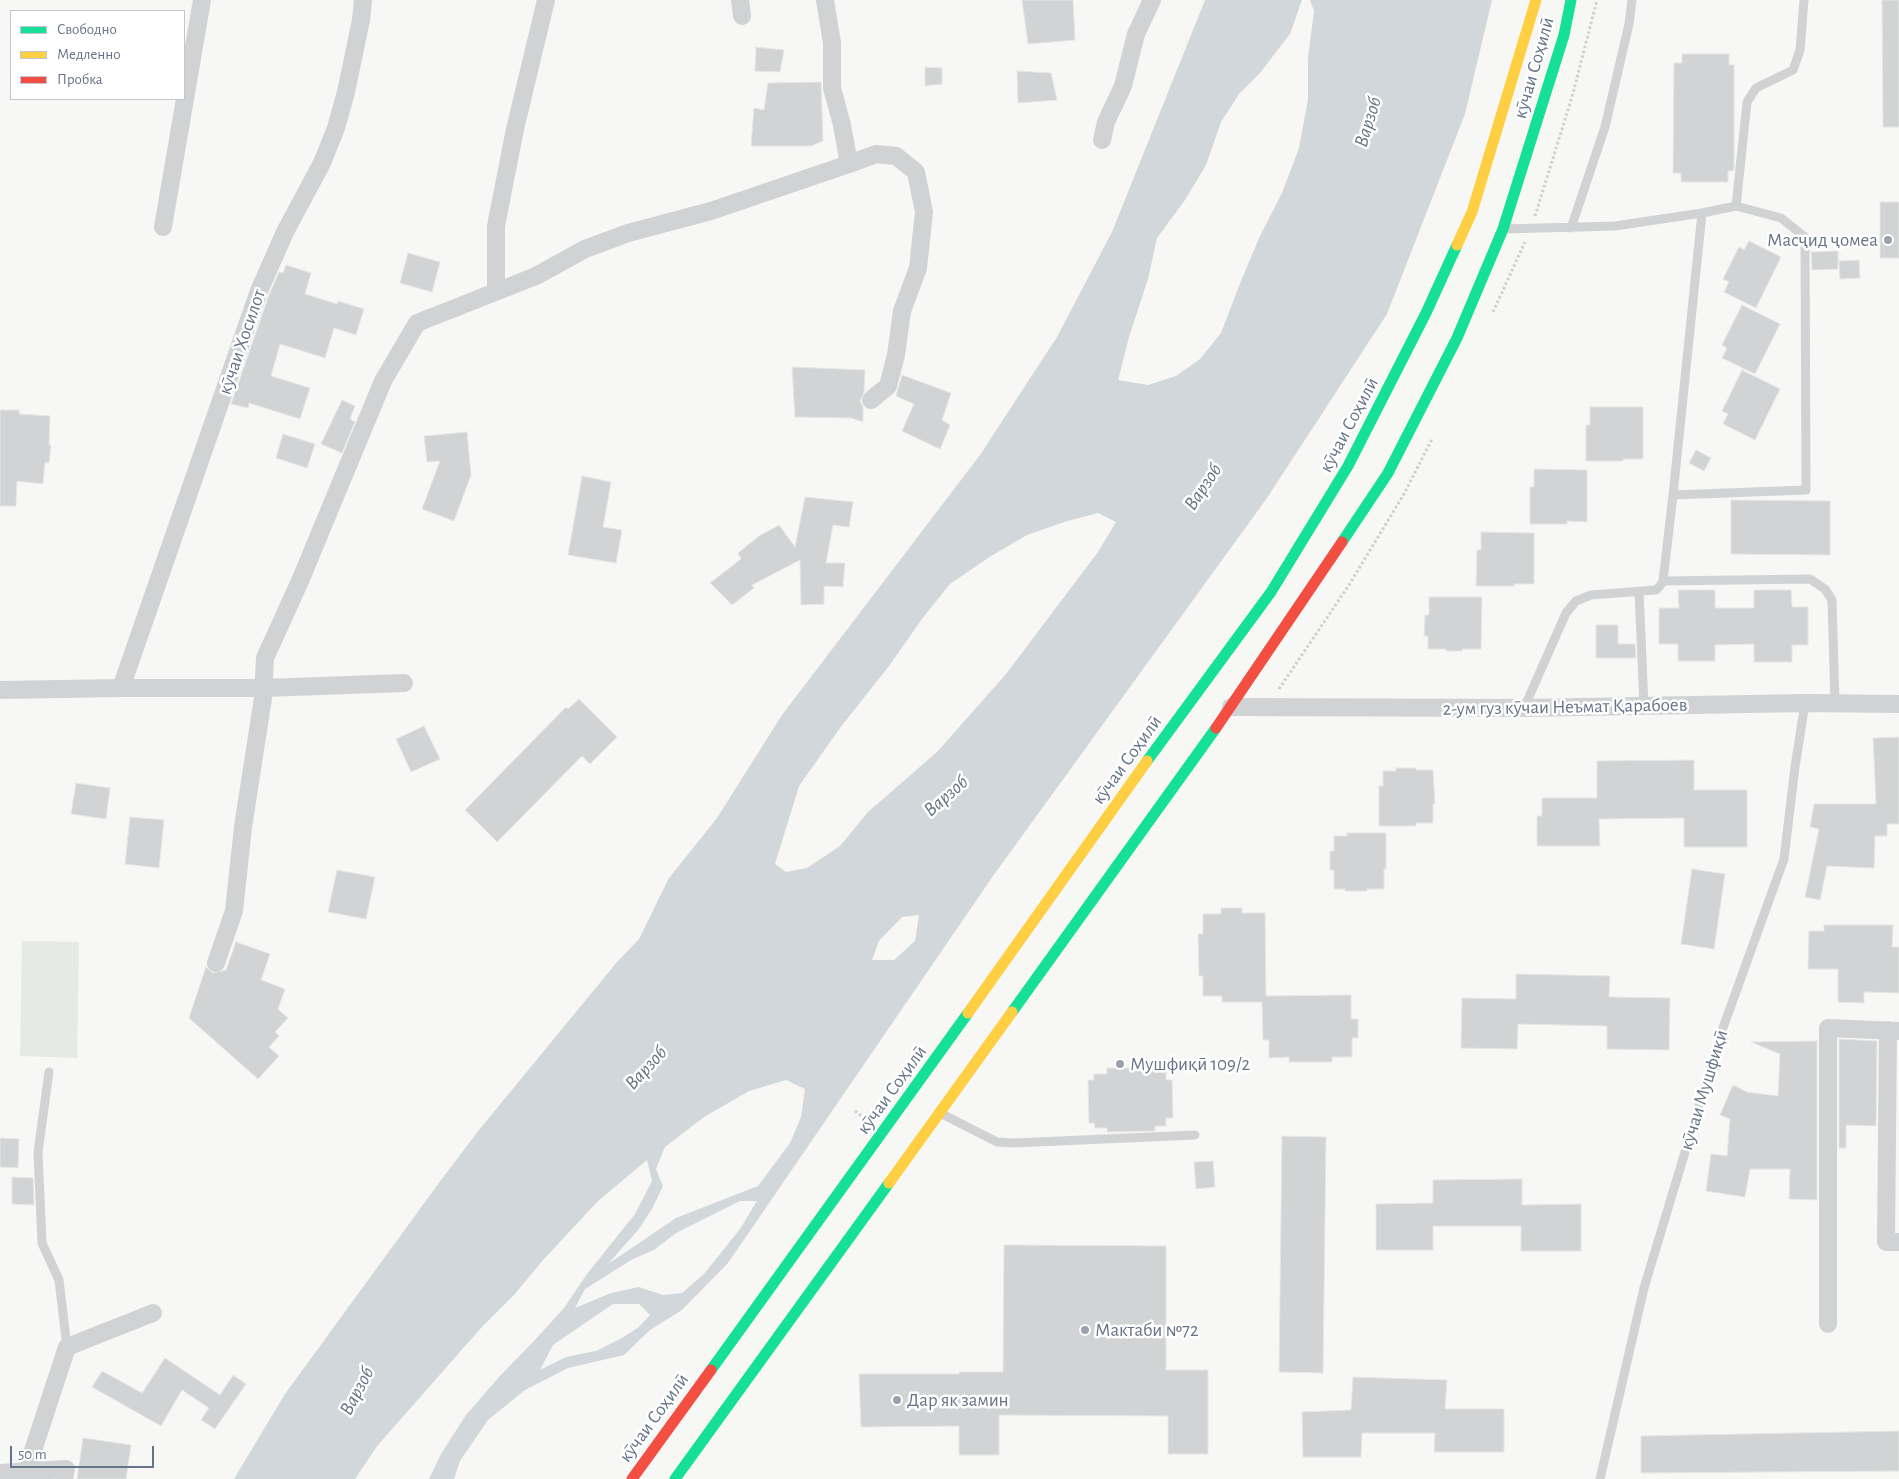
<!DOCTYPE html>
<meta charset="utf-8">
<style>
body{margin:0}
#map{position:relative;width:1899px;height:1479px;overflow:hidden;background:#f7f7f6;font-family:"Alegreya Sans",sans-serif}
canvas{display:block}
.legend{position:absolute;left:10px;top:10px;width:175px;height:90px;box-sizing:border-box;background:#fff;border:1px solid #c2c7cf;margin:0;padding:6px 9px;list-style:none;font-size:15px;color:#667388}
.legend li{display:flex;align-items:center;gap:10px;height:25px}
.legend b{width:25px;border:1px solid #c2c7cf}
.scale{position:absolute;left:10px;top:1446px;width:144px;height:22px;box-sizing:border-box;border:2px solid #667388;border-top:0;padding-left:6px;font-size:15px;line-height:18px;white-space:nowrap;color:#667388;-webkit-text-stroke:4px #fff;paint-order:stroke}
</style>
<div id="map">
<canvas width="1899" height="1479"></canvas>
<ul class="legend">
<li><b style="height:6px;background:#16e098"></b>Свободно</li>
<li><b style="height:6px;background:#ffcf43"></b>Медленно</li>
<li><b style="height:6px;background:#f24e42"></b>Пробка</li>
</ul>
<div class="scale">50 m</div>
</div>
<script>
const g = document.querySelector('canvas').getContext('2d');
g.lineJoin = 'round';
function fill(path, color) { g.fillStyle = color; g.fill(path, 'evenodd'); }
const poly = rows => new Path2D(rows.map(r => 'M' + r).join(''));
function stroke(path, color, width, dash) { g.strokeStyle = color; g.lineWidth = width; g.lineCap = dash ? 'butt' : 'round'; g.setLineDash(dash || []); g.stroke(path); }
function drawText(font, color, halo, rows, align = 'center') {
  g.font = font + ' "Alegreya Sans",sans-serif'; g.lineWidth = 5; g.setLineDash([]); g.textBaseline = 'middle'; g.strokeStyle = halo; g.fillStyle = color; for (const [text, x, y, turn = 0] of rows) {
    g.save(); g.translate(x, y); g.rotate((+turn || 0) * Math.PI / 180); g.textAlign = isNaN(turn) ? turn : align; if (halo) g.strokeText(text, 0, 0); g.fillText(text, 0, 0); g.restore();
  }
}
fill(poly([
 [22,941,79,942,77,1058,20,1056]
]), '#e6eae4');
fill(poly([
 [1205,0,1302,0,1290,34,1260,73,1239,94,1221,122,1206,165,1185,200,1157,238,1148,279,1129,337,1118,380,1148,385,1176,376,1200,359,1221,333,1241,281,1260,236,1282,193,1299,148,1308,99,1308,58,1314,11,1310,0,1492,0,1465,114,1387,314,1267,498,993,876,728,1263,682,1310,650,1330,624,1355,568,1368,525,1390,488,1420,460,1461,454,1479,429,1479,441,1454,466,1415,499,1377,533,1342,564,1308,587,1274,635,1214,652,1181,647,1160,598,1201,544,1259,514,1295,481,1328,378,1445,355,1479,234,1479,285,1394,441,1180,479,1130,617,962,639,939,669,878,717,818,782,715,980,455,1057,337,1112,232],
 [1098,513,1116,522,1098,552,1006,674,937,752,868,812,840,846,807,868,786,872,775,864,799,786,840,728,889,666,922,619,950,584,991,556,1027,535,1064,522],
 [919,915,915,941,894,960,872,960,879,941,902,917],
 [786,1080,805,1089,801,1117,790,1143,758,1186,676,1218,608,1264,639,1229,652,1209,663,1186,656,1169,665,1147,704,1117,749,1091],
 [740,1201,757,1201,740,1229,704,1274,682,1293,663,1295,639,1287,611,1293,575,1308,585,1289,633,1259,654,1250,676,1233],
 [613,1304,639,1304,650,1315,639,1327,622,1338,596,1351,566,1357,540,1370,553,1345]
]), '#d1d7db');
const building = poly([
 [1022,0,1073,0,1075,40,1028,44,1022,0],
 [1882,0,1899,0,1899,127,1883,127,1882,0],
 [756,47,784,50,780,72,755,71,756,47],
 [1682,54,1729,54,1729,65,1734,65,1734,168,1733,171,1728,171,1728,182,1681,182,1681,173,1673,173,1674,63,1682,63,1682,54],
 [925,67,942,68,942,84,925,86,925,67],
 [1017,71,1051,73,1057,100,1018,103,1017,71],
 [821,82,823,141,811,146,751,146,754,108,764,110,768,83,821,82],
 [1880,202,1899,202,1899,258,1880,258,1880,202],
 [1749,241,1781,257,1756,308,1724,292,1729,282,1723,279,1739,247,1744,250,1749,241],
 [1838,251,1838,269,1812,270,1811,252,1838,251],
 [408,253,440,262,432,292,400,283,408,253],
 [1859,260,1860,278,1840,279,1839,261,1859,260],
 [286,265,311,273,305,294,337,304,338,301,364,309,356,335,334,328,325,358,280,344,271,376,310,388,300,419,249,403,248,408,231,404,269,295,279,272,283,273,286,265],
 [1742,305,1780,324,1755,374,1722,358,1727,348,1722,345,1742,305],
 [792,367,865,370,864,392,860,401,863,407,863,422,851,418,795,417,792,367],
 [1742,370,1780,389,1755,440,1723,424,1728,414,1722,411,1742,370],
 [902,375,951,393,942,420,950,425,940,449,902,431,914,404,896,396,902,375],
 [342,400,355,406,350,419,355,422,342,453,321,444,342,400],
 [1590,407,1643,407,1643,459,1623,459,1623,461,1586,461,1586,425,1590,425,1590,407],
 [0,410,19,410,19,414,50,416,49,445,51,445,49,463,45,462,43,484,17,481,16,506,0,506,0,410],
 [467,432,471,475,454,521,422,509,440,461,427,462,424,436,467,432],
 [283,434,315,444,307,468,276,458,283,434],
 [1696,450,1711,458,1704,471,1689,463,1696,450],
 [1534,469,1587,470,1587,522,1567,521,1567,524,1530,524,1530,487,1534,487,1534,469],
 [582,476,611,482,603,527,622,530,616,563,568,555,582,476],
 [805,497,853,502,849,527,833,525,826,563,845,563,843,587,824,586,824,604,801,605,800,560,752,585,754,588,732,605,710,583,741,559,738,553,759,536,779,525,795,547,805,497],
 [1731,500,1830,501,1830,555,1731,554,1731,500],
 [1481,532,1534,533,1534,584,1514,584,1514,586,1476,586,1477,550,1481,550,1481,532],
 [1678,590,1715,590,1715,608,1754,608,1754,590,1791,590,1792,607,1808,607,1808,645,1792,645,1792,662,1754,662,1754,644,1715,645,1715,661,1678,661,1678,644,1659,644,1659,608,1679,608,1678,590],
 [1429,597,1482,597,1481,649,1462,649,1462,651,1446,651,1446,649,1428,649,1428,636,1424,636,1425,615,1429,615,1429,597],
 [1596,625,1618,625,1618,644,1635,644,1636,658,1596,658,1596,625],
 [579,699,617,737,590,764,582,756,497,842,465,810,566,707,568,709,579,699],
 [424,726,440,759,411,772,396,739,424,726],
 [1899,737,1899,824,1887,824,1887,836,1875,836,1874,868,1827,866,1820,900,1805,897,1819,829,1810,827,1814,804,1876,804,1873,738,1899,737],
 [1694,760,1694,790,1747,790,1747,847,1684,847,1684,818,1599,819,1600,846,1537,846,1537,816,1542,816,1542,798,1597,798,1597,761,1694,760],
 [1396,768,1416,768,1416,770,1433,770,1435,804,1433,804,1433,823,1416,823,1416,826,1379,826,1379,786,1383,786,1383,771,1396,771,1396,768],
 [76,783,110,788,106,819,71,814,76,783],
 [130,817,164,820,159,868,125,864,130,817],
 [1347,833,1386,833,1386,869,1384,869,1384,889,1367,889,1367,891,1345,891,1345,889,1334,889,1334,870,1330,870,1330,851,1334,851,1334,836,1347,836,1347,833],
 [1692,869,1725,874,1714,949,1681,944,1692,869],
 [337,870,375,877,366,919,328,912,337,870],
 [1221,908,1242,908,1242,913,1265,913,1266,996,1351,995,1351,1019,1358,1019,1358,1038,1352,1038,1352,1057,1332,1057,1332,1062,1289,1062,1289,1057,1269,1058,1269,1040,1263,1040,1262,1002,1222,1002,1222,996,1203,996,1203,976,1199,976,1198,934,1203,934,1203,914,1221,914,1221,908],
 [1824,925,1893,925,1892,947,1899,947,1899,993,1864,992,1864,1003,1838,1002,1838,969,1808,969,1809,931,1824,931,1824,925],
 [236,942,270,954,261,980,285,989,278,1009,288,1018,275,1032,279,1036,269,1047,279,1056,258,1079,189,1018,206,967,213,973,226,970,236,942],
 [1516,974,1610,976,1609,997,1670,998,1669,1050,1607,1049,1607,1026,1518,1024,1517,1049,1461,1048,1462,998,1516,999,1516,974],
 [1839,1039,1877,1041,1876,1126,1846,1125,1846,1148,1839,1148,1839,1039],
 [1817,1041,1817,1200,1789,1199,1790,1169,1750,1169,1745,1197,1706,1191,1711,1154,1727,1156,1730,1119,1720,1115,1733,1085,1747,1092,1778,1096,1780,1054,1751,1042,1817,1041],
 [1107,1068,1155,1068,1155,1072,1166,1072,1166,1080,1172,1080,1173,1118,1166,1118,1166,1126,1155,1126,1155,1131,1107,1132,1107,1128,1095,1128,1094,1123,1089,1123,1088,1080,1094,1080,1094,1074,1107,1074,1107,1068],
 [1282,1136,1326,1137,1323,1373,1279,1372,1282,1136],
 [0,1138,19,1139,18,1168,0,1167,0,1138],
 [1213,1161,1215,1187,1196,1189,1194,1162,1213,1161],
 [12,1177,33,1178,34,1205,12,1204,12,1177],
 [1522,1179,1522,1205,1581,1204,1581,1251,1521,1251,1521,1226,1433,1226,1433,1250,1376,1250,1376,1204,1433,1203,1433,1180,1522,1179],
 [1004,1245,1166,1246,1166,1370,1208,1370,1208,1454,1168,1454,1168,1416,999,1415,999,1455,959,1455,959,1426,861,1427,859,1374,959,1374,959,1372,1003,1372,1004,1245],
 [165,1358,220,1395,233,1375,246,1384,215,1429,201,1420,209,1408,182,1390,161,1426,92,1387,102,1371,142,1393,165,1358],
 [1353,1377,1447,1380,1445,1409,1504,1409,1504,1452,1434,1452,1435,1433,1362,1433,1361,1457,1303,1457,1302,1412,1351,1410,1353,1377],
 [1899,1431,1899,1471,1641,1473,1641,1436,1899,1431],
 [83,1438,131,1445,126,1479,77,1479,83,1438]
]);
fill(building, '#d2d3d4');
stroke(building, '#e6e6e6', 1);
stroke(poly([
 [1535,216,1572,97,1597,0],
 [1493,312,1525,242],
 [1279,689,1349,585,1404,494,1432,439],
 [855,1111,866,1120]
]), '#cfcfd0', 3, [2.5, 2.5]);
stroke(poly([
 [1571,228,1605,127,1629,24,1632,0],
 [1504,229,1615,226,1702,213,1736,206,1747,102,1756,88,1793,70,1800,50,1804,0],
 [1673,495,1702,213],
 [1663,581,1810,579,1825,589,1832,600,1835,703],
 [1639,591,1644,706],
 [1524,708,1566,613,1576,601,1591,595,1656,590,1660,586,1663,581,1673,495,1806,490,1805,237,1781,218,1736,206],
 [49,1072,38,1152,42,1243,59,1280,67,1347],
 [940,1113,997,1142,1014,1143,1195,1135],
 [1600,1479,1644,1288,1720,1036,1784,859,1795,767,1805,703]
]), '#d1d2d3', 9);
stroke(poly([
 [740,0,742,16],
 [825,0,832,43,832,88,842,125,849,164,876,154,896,156,916,172,924,212,918,268,902,311,896,355,888,386,871,400],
 [1102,140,1106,122,1123,86,1136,34,1152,0],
 [163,227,202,0],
 [496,291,496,226,515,129,546,0],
 [121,688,259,291,285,232,322,163,336,128,346,92,361,20,363,0],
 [0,690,121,688,264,688,404,683],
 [1231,707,1524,708,1805,703,1899,704],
 [216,963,234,911,243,827,263,698,265,658,300,581,383,381,417,323,536,276,585,249,628,233,711,211,849,164],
 [1888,1030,1886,1242,1899,1242],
 [1828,1324,1828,1028,1899,1031],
 [26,1472,67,1347,153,1313],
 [0,1473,66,1469,64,1479]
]), '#d1d2d3', 18);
stroke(poly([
 [1342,542,1388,473,1457,338,1503,229,1564,35,1571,0],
 [1147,761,1271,592,1348,466,1426,313,1457,245],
 [1012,1012,1216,728],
 [711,1370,968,1013],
 [675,1479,889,1183]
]), '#16e098', 11);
stroke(poly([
 [1457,245,1472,212,1536,0],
 [968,1013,1147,761],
 [889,1183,1012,1012]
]), '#ffcf43', 11);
stroke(poly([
 [1216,728,1342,542],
 [632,1479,711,1370]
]), '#f24e42', 11);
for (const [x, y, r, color] of [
 [1888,240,5,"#99a1ae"],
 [1120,1064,5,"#99a1ae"],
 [1085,1330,5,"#99a1ae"],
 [897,1400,5,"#99a1ae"]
]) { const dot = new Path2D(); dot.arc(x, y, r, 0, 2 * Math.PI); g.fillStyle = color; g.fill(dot); stroke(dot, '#fff', 2); }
drawText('19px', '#667388', '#fff', [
 ["кӯчаи Соҳилӣ",1534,68,-74],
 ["кӯчаи Хосилот",242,342,-71],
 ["кӯчаи Соҳилӣ",1349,425,-62],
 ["2-ум гуз кӯчаи Неъмат Қарабоев",1565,707,-1],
 ["кӯчаи Соҳилӣ",1127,760,-54],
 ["кӯчаи Соҳилӣ",892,1090,-54],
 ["кӯчаи Мушфиқӣ",1704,1090,-73],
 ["кӯчаи Соҳилӣ",654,1418,-54]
]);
drawText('19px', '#667388', '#fff', [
 ["Масҷид ҷомеа",1878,240,"right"],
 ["Мушфиқӣ 109/2",1130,1064],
 ["Мактаби №72",1095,1330],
 ["Дар як замин",907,1400]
], 'left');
drawText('italic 20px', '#627483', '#fff', [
 ["Варзоб",1368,122,-73],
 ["Варзоб",1203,487,-56],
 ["Варзоб",946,796,-41],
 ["Варзоб",646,1068,-47],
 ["Варзоб",357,1391,-62]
]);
</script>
